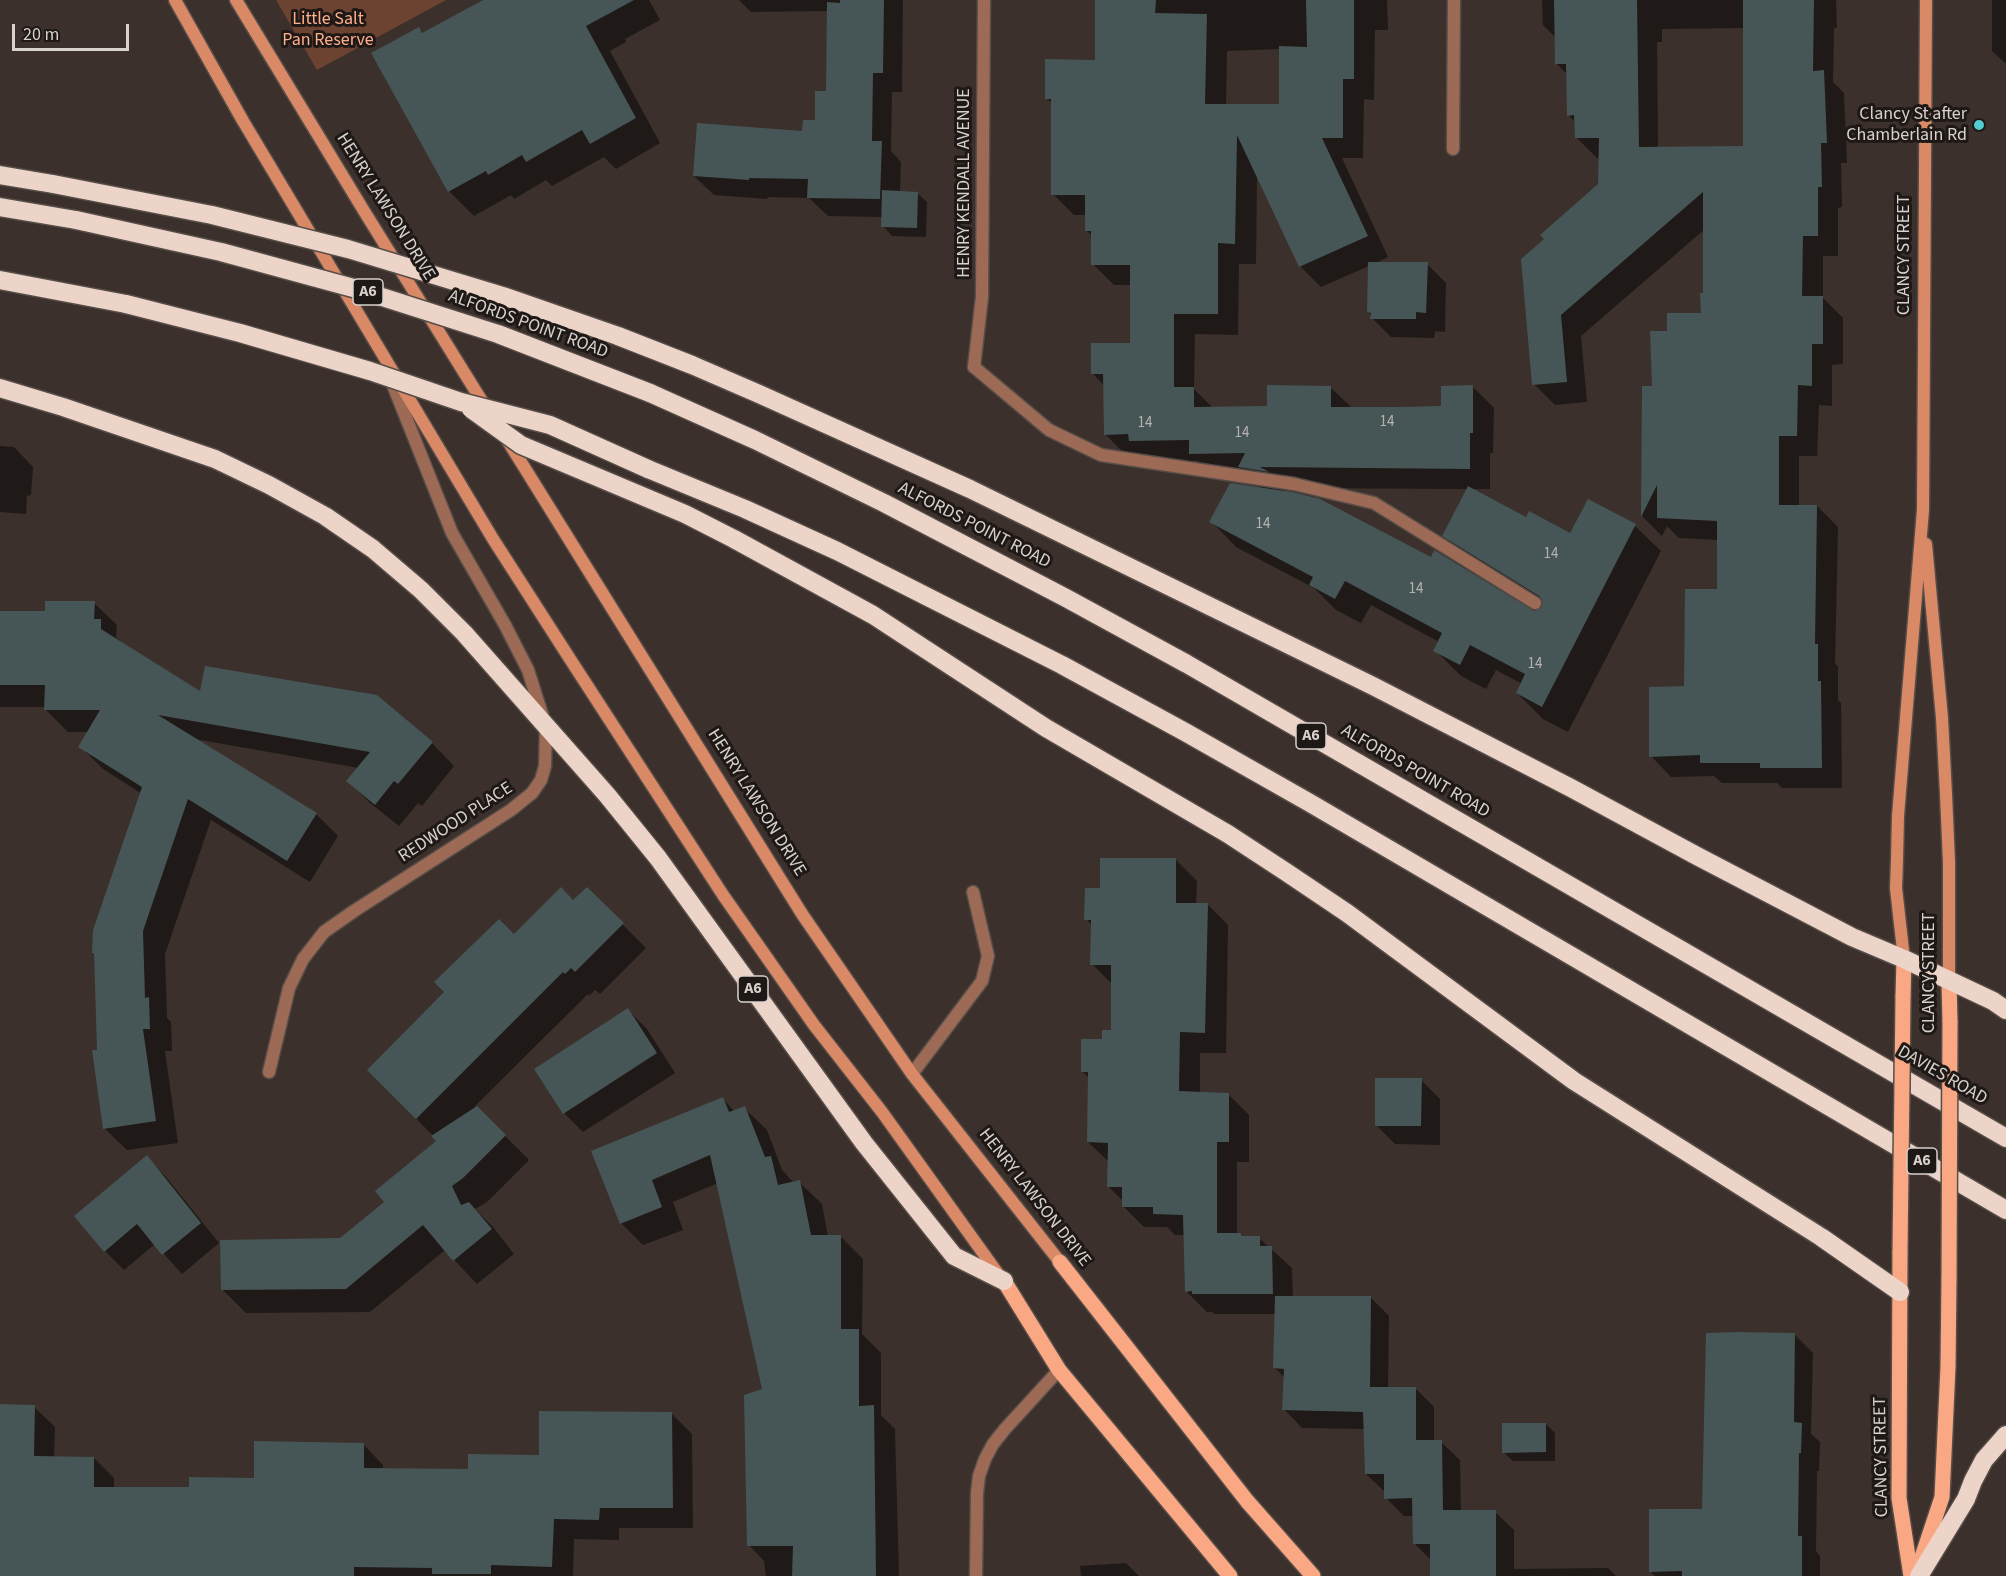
<!DOCTYPE html>
<style>
body{margin:0}
#map{position:relative;width:2006px;height:1576px;overflow:hidden;background:#3b302b;font-family:"Source Sans 3",sans-serif}
canvas{display:block}
.scale{position:absolute;left:12px;top:24px;width:117px;height:27px;box-sizing:border-box;border:3px solid #d8d1cd;border-top:0;padding-left:8px;font-size:18px;line-height:21px;white-space:nowrap;color:#d8d1cd;-webkit-text-stroke:4px #1e1917;paint-order:stroke}
</style>
<div id="map">
<canvas width="2006" height="1576"></canvas>
<div class="scale">20 m</div>
</div>
<script>
const g = document.querySelector('canvas').getContext('2d');
g.lineJoin = 'round';
function fill(path, color) { g.fillStyle = color; g.fill(path, 'evenodd'); }
const poly = rows => new Path2D(rows.map(r => 'M' + r).join(''));
function stroke(path, color, width, dash) { g.strokeStyle = color; g.lineWidth = width; g.lineCap = dash ? 'butt' : 'round'; g.setLineDash(dash || []); g.stroke(path); }
function drawText(font, color, halo, rows, align = 'center') {
  g.font = font + ' "Source Sans 3",sans-serif'; g.lineWidth = 6; g.setLineDash([]); g.textBaseline = 'middle'; g.strokeStyle = halo; g.fillStyle = color; for (const [text, x, y, turn = 0] of rows) {
    g.save(); g.translate(x, y); g.rotate((+turn || 0) * Math.PI / 180); g.textAlign = isNaN(turn) ? turn : align; if (halo) g.strokeText(text, 0, 0); g.fillText(text, 0, 0); g.restore();
  }
}
fill(poly([
 [276,0,446,0,317,70]
]), '#6c4330');
fill(poly([
 [486,0,649,0,660,20,625,39,626,42,610,51,660,143,616,169,604,157,552,186,546,180,514,199,511,195,474,216,449,191,419,29,424,34],
 [739,0,903,0,902,92,892,92,891,151,901,162,900,192,917,193,927,202,926,237,892,236,883,226,883,217,828,216,809,198,768,197,767,199,714,195,694,176,804,132,816,121,828,93,829,11,751,12],
 [1096,0,1387,0,1388,30,1375,30,1374,100,1364,99,1363,158,1342,158,1388,257,1374,264,1427,264,1446,283,1445,332,1435,331,1434,338,1391,337,1372,318,1369,312,1369,266,1321,287,1300,266,1257,174,1256,264,1239,264,1238,335,1195,334,1194,389,1213,408,1269,408,1330,387,1352,408,1442,408,1473,387,1494,408,1493,453,1490,453,1490,489,1470,489,1527,519,1571,535,1589,501,1635,526,1661,551,1568,732,1543,719,1517,693,1522,684,1496,670,1486,689,1461,676,1435,650,1439,642,1371,605,1361,623,1336,610,1314,588,1236,547,1211,521,1262,489,1247,474,1212,474,1198,461,1151,461,1144,455,1126,455,1105,434,1105,386,1092,373,1132,345,1131,285,1114,285,1093,264,1093,237,1087,231,1086,215,1074,215,1053,194,1053,104,1047,98,1097,61],
 [1281,49,1280,105,1226,106,1227,51],
 [1282,488,1468,489,1444,535,1469,561,1543,607,1535,613,1288,493],
 [1542,0,1836,0,1837,28,1834,28,1833,82,1844,93,1847,163,1841,163,1842,207,1838,208,1838,256,1823,256,1823,298,1843,318,1843,364,1832,365,1832,406,1819,405,1817,456,1799,456,1799,506,1817,506,1838,527,1835,664,1838,666,1838,700,1841,703,1842,788,1782,788,1777,783,1722,783,1714,776,1671,777,1651,756,1685,688,1718,590,1719,540,1679,538,1667,526,1662,536,1642,516,1643,388,1653,388,1668,333,1702,315,1705,294,1705,229,1581,336,1587,402,1555,405,1534,384,1600,185,1600,158,1597,158,1576,137,1576,123,1568,115,1568,75,1556,63,1556,38,1543,25],
 [1745,28,1744,147,1658,148,1657,42,1662,42,1662,29],
 [1992,0,2006,0,2006,64,1992,51],
 [0,446,14,447,33,467,31,495,27,496,26,514,0,512],
 [94,603,117,625,116,637,123,643,201,693,376,697,432,743,454,766,422,806,418,803,399,826,370,803,348,781,359,768,195,739,316,814,338,836,310,882,211,820,165,954,167,1018,171,1022,172,1051,165,1051,178,1143,127,1150,104,1128,98,1051,142,794,103,769,80,746,89,732,68,732,46,710,46,707,0,707,0,612,47,613],
 [1176,860,1197,881,1196,904,1207,904,1228,925,1226,1053,1200,1053,1200,1094,1228,1094,1249,1115,1249,1162,1237,1162,1237,1235,1243,1238,1259,1238,1292,1268,1293,1298,1370,1297,1389,1316,1388,1388,1415,1388,1434,1407,1434,1442,1441,1442,1460,1460,1461,1512,1495,1512,1514,1530,1514,1569,1608,1568,1616,1576,1431,1576,1431,1560,1414,1543,1414,1516,1404,1516,1386,1498,1385,1492,1366,1474,1365,1429,1302,1428,1284,1409,1285,1378,1275,1368,1276,1314,1215,1314,1212,1312,1207,1312,1186,1291,1185,1235,1175,1235,1167,1227,1144,1227,1124,1207,1124,1202,1109,1187,1109,1162,1088,1142,1089,1078,1082,1071,1103,1040,1113,1032,1113,985,1092,964,1093,926,1086,919,1102,889],
 [587,889,646,948,600,994,595,990,589,996,588,994,475,1106,529,1160,487,1202,475,1209,493,1227,514,1254,477,1284,445,1250,370,1312,246,1313,222,1289,340,1239,386,1202,438,1141,369,1070,514,936,573,902],
 [628,1010,647,1029,675,1073,583,1132,564,1113],
 [1421,1080,1440,1099,1440,1145,1395,1144,1376,1125],
 [723,1099,735,1112,744,1108,767,1130,782,1170,794,1183,799,1182,822,1204,828,1237,841,1237,863,1259,862,1334,881,1353,881,1415,895,1429,899,1576,766,1576,764,1561,749,1545,764,1390,718,1183,673,1202,683,1230,643,1245,621,1223,593,1152],
 [147,1157,166,1177,219,1243,182,1274,155,1244,124,1270,105,1251],
 [1794,1334,1813,1353,1811,1434,1820,1442,1819,1471,1817,1471,1816,1551,1820,1556,1820,1576,1655,1576,1650,1571,1704,1510],
 [0,1406,34,1407,55,1427,54,1458,94,1458,114,1478,114,1489,191,1489,255,1479,363,1444,383,1465,383,1470,470,1471,540,1456,672,1414,692,1434,693,1528,619,1528,619,1540,574,1539,573,1576,0,1576],
 [1546,1424,1555,1433,1555,1461,1513,1461,1503,1452],
 [1126,1563,1139,1576,1081,1576,1080,1566]
]), '#0007');
fill(poly([
 [483,0,634,0,586,26,636,118,590,144,582,130,526,162,522,155,488,175,486,171,448,192,371,53,419,27,422,33],
 [840,0,884,0,883,73,873,73,872,141,882,141,880,199,807,198,808,179,749,178,749,180,693,176,697,123,802,131,803,120,815,120,815,91,826,91,827,2,840,3],
 [1095,0,1156,0,1155,13,1207,14,1205,104,1279,104,1279,46,1307,47,1306,0,1354,0,1354,79,1343,79,1343,138,1322,138,1368,236,1299,267,1237,135,1235,244,1218,243,1218,314,1174,314,1174,387,1194,387,1194,407,1267,406,1267,385,1331,386,1331,407,1400,407,1441,406,1441,386,1473,385,1473,433,1470,433,1470,469,1260,467,1269,472,1238,467,1245,453,1189,454,1189,440,1129,441,1128,434,1104,435,1103,374,1091,374,1091,343,1130,343,1130,265,1091,265,1091,231,1085,231,1085,195,1051,195,1051,99,1045,99,1045,59,1095,60],
 [1554,0,1637,0,1639,147,1743,146,1743,0,1814,0,1813,71,1824,70,1827,143,1821,143,1822,187,1818,187,1818,236,1803,236,1802,296,1823,296,1823,344,1812,344,1812,386,1798,385,1797,436,1779,436,1779,505,1817,505,1815,644,1818,644,1818,681,1821,681,1822,768,1760,768,1760,763,1700,763,1700,755,1649,757,1649,687,1684,686,1685,589,1717,589,1717,521,1657,518,1657,485,1641,517,1642,386,1652,386,1650,331,1667,331,1667,313,1701,313,1700,293,1703,293,1703,192,1561,315,1567,382,1532,385,1521,259,1544,239,1540,235,1598,184,1599,138,1575,138,1574,115,1567,116,1566,64,1555,64],
 [882,190,918,192,917,228,881,227],
 [1368,262,1428,262,1426,313,1416,312,1416,319,1370,319,1371,313,1367,312],
 [1230,483,1292,492,1320,499,1431,557,1434,550,1534,611,1542,607,1542,600,1539,596,1442,536,1468,486,1526,517,1529,511,1570,533,1588,499,1636,524,1542,707,1516,693,1525,674,1470,645,1460,665,1433,651,1442,633,1345,581,1335,599,1309,585,1313,577,1209,522],
 [45,601,95,601,94,619,101,619,101,629,200,691,205,666,377,695,433,742,398,784,394,781,375,805,346,781,370,752,158,715,317,813,287,861,188,799,143,931,145,998,149,997,150,1029,143,1029,156,1121,103,1129,92,1050,97,1050,94,953,92,953,93,930,142,787,78,747,100,710,44,710,45,685,0,685,0,611,45,611],
 [1100,858,1176,858,1176,903,1208,903,1205,1033,1180,1032,1179,1091,1229,1093,1229,1142,1217,1142,1217,1233,1241,1233,1241,1236,1260,1236,1260,1246,1272,1246,1273,1294,1192,1294,1192,1291,1185,1292,1183,1215,1153,1214,1153,1207,1122,1207,1122,1187,1107,1187,1108,1143,1087,1142,1088,1072,1081,1072,1081,1039,1102,1039,1102,1030,1111,1030,1111,965,1090,965,1091,920,1084,920,1085,888,1100,888],
 [561,887,573,900,587,887,624,923,575,972,571,968,565,974,563,972,416,1119,367,1070,444,992,434,982,499,919,514,934],
 [628,1008,657,1053,563,1114,534,1069],
 [1375,1078,1422,1078,1421,1126,1375,1126],
 [723,1097,729,1112,745,1106,765,1157,771,1156,778,1185,800,1180,811,1235,841,1235,841,1329,859,1329,859,1406,874,1405,876,1576,792,1576,793,1546,747,1546,744,1395,762,1389,710,1155,652,1180,662,1207,620,1224,591,1151],
 [477,1106,506,1135,463,1178,452,1186,461,1205,469,1202,492,1229,453,1261,423,1225,346,1289,221,1290,220,1240,340,1238,384,1202,375,1191,436,1141,431,1136],
 [147,1155,201,1223,162,1255,137,1224,104,1252,74,1216],
 [1275,1296,1371,1296,1370,1387,1416,1387,1416,1440,1442,1440,1443,1510,1496,1510,1496,1576,1430,1576,1430,1544,1413,1544,1412,1498,1384,1499,1384,1474,1365,1474,1363,1412,1282,1410,1284,1369,1273,1368],
 [1738,1332,1795,1333,1794,1422,1802,1423,1801,1453,1799,1453,1798,1536,1802,1536,1802,1576,1682,1576,1682,1571,1649,1572,1649,1509,1702,1509,1706,1333],
 [0,1404,35,1405,34,1456,94,1457,94,1487,189,1487,189,1477,254,1478,254,1441,364,1443,364,1468,468,1469,468,1454,539,1455,539,1411,672,1412,673,1508,600,1508,599,1520,554,1519,552,1567,491,1565,491,1574,432,1574,432,1568,354,1567,354,1576,0,1576],
 [1502,1423,1546,1423,1546,1452,1502,1453]
]), '#465556');
const lane = poly([
 [974,367,1049,430,1101,455,1294,484,1374,503,1535,603]
]);
const street = poly([
 [1453,149,1454,0],
 [974,367,982,297,984,0],
 [269,1072,289,988,303,959,324,932,354,911,511,810,532,793,541,780,545,766,546,727,528,670,505,625,452,533,389,375],
 [912,1074,982,981,988,956,973,892],
 [976,1576,977,1493,979,1476,985,1459,993,1444,1005,1429,1059,1370]
]);
const secondary = poly([
 [175,0,243,121,493,539,570,659,723,895,814,1025,882,1112,1001,1278],
 [236,0,364,211,488,411],
 [506,438,802,914,912,1074,1060,1262],
 [1926,544,1942,718,1946,794,1949,862,1949,982],
 [1904,959,1896,888,1897,860,1898,816,1923,510,1926,0]
]);
const primary = poly([
 [1949,982,1950,1022],
 [1903,997,1904,959],
 [1900,1252,1899,1498,1911,1576],
 [1060,1262,1247,1501,1313,1576],
 [1004,1281,1059,1370,1230,1576],
 [1918,1569,1942,1497,1948,1367,1949,1279]
]);
const highway = poly([
 [0,175,53,184],
 [0,207,76,220],
 [0,280,126,304],
 [618,336,692,365,759,394,970,489,1373,686,1571,788,1697,856,1852,937,1904,959,1993,1001,2006,1010],
 [0,388,63,407,215,459,269,485,325,516,373,549,421,590,464,633,607,795,658,858,864,1143,954,1256,1004,1281],
 [650,393,755,440,884,503,1066,598,1187,664,2006,1138],
 [648,469,745,509,837,551,1062,665,1185,732,1310,803,2006,1210],
 [734,539,873,615,1046,728,1228,834,1286,872,1347,913,1574,1081,1821,1237,1900,1292],
 [1919,1576,1966,1499,1973,1481,1984,1460,2006,1435]
]);
stroke(lane, '#574d48', 15);
stroke(street, '#574d48', 15);
stroke(secondary, '#574d48', 15);
stroke(primary, '#574d48', 18);
stroke(highway, '#574d48', 21);
stroke(lane, '#9d6b55', 12);
stroke(street, '#9d6b55', 12);
stroke(secondary, '#d98966', 12);
stroke(primary, '#faa783', 15);
stroke(highway, '#edd4c9', 18);
const primaryBridge = poly([
 [1900,1252,1903,997],
 [1949,1279,1950,1022]
]);
const highwayBridge = poly([
 [53,184,212,215,348,249,503,296,618,336],
 [76,220,221,252,357,289,498,334,650,393],
 [126,304,240,333,370,371,461,402,550,425,648,469],
 [471,409,521,445,685,514,734,539]
]);
stroke(primaryBridge, '#574d48', 18, []);
stroke(highwayBridge, '#574d48', 21, []);
stroke(primaryBridge, '#faa783', 15);
stroke(highwayBridge, '#edd4c9', 18);
for (const [x, y, r, color] of [
 [1979,125,6,"#51ccd1"]
]) { const dot = new Path2D(); dot.arc(x, y, r, 0, 2 * Math.PI); g.fillStyle = color; g.fill(dot); stroke(dot, '#1e1917', 2); }
drawText('15px', '#b4b2af', null, [
 ["14",1387,423],
 ["14",1145,424],
 ["14",1242,434],
 ["14",1263,525],
 ["14",1551,555],
 ["14",1416,590],
 ["14",1535,665]
]);
for (const [x, y, w] of [
 [368,292,30],
 [1311,736,30],
 [753,989,30],
 [1922,1161,30]
]) { const box = new Path2D(); box.roundRect(x - w / 2, y - 13, w, 26, 4.5); g.fillStyle = '#1e1917'; g.fill(box); stroke(box, '#d8d1cd', 1.5); }
drawText('bold 16px', '#d8d1cd', null, [
 ["A6",368,292],
 ["A6",1311,736],
 ["A6",753,989],
 ["A6",1922,1161]
]);
drawText('18px', '#feae8b', '#1e1917', [
 ["Little Salt",328,20],
 ["Pan Reserve",328,41]
]);
drawText('18px', '#d8d1cd', '#1e1917', [
 ["Clancy St after",1967,115],
 ["Chamberlain Rd",1967,136]
], 'right');
drawText('18px', '#d8d1cd', '#1e1917', [
 ["HENRY KENDALL AVENUE",965,183,-90],
 ["HENRY LAWSON DRIVE",385,207,58],
 ["CLANCY STREET",1905,255,-90],
 ["ALFORDS POINT ROAD",528,325,20],
 ["ALFORDS POINT ROAD",974,526,27],
 ["ALFORDS POINT ROAD",1415,772,30],
 ["HENRY LAWSON DRIVE",756,803,58],
 ["REDWOOD PLACE",456,823,-33],
 ["CLANCY STREET",1930,973,-90],
 ["DAVIES ROAD",1942,1076,30],
 ["HENRY LAWSON DRIVE",1034,1198,52],
 ["CLANCY STREET",1882,1457,-91]
]);
</script>
